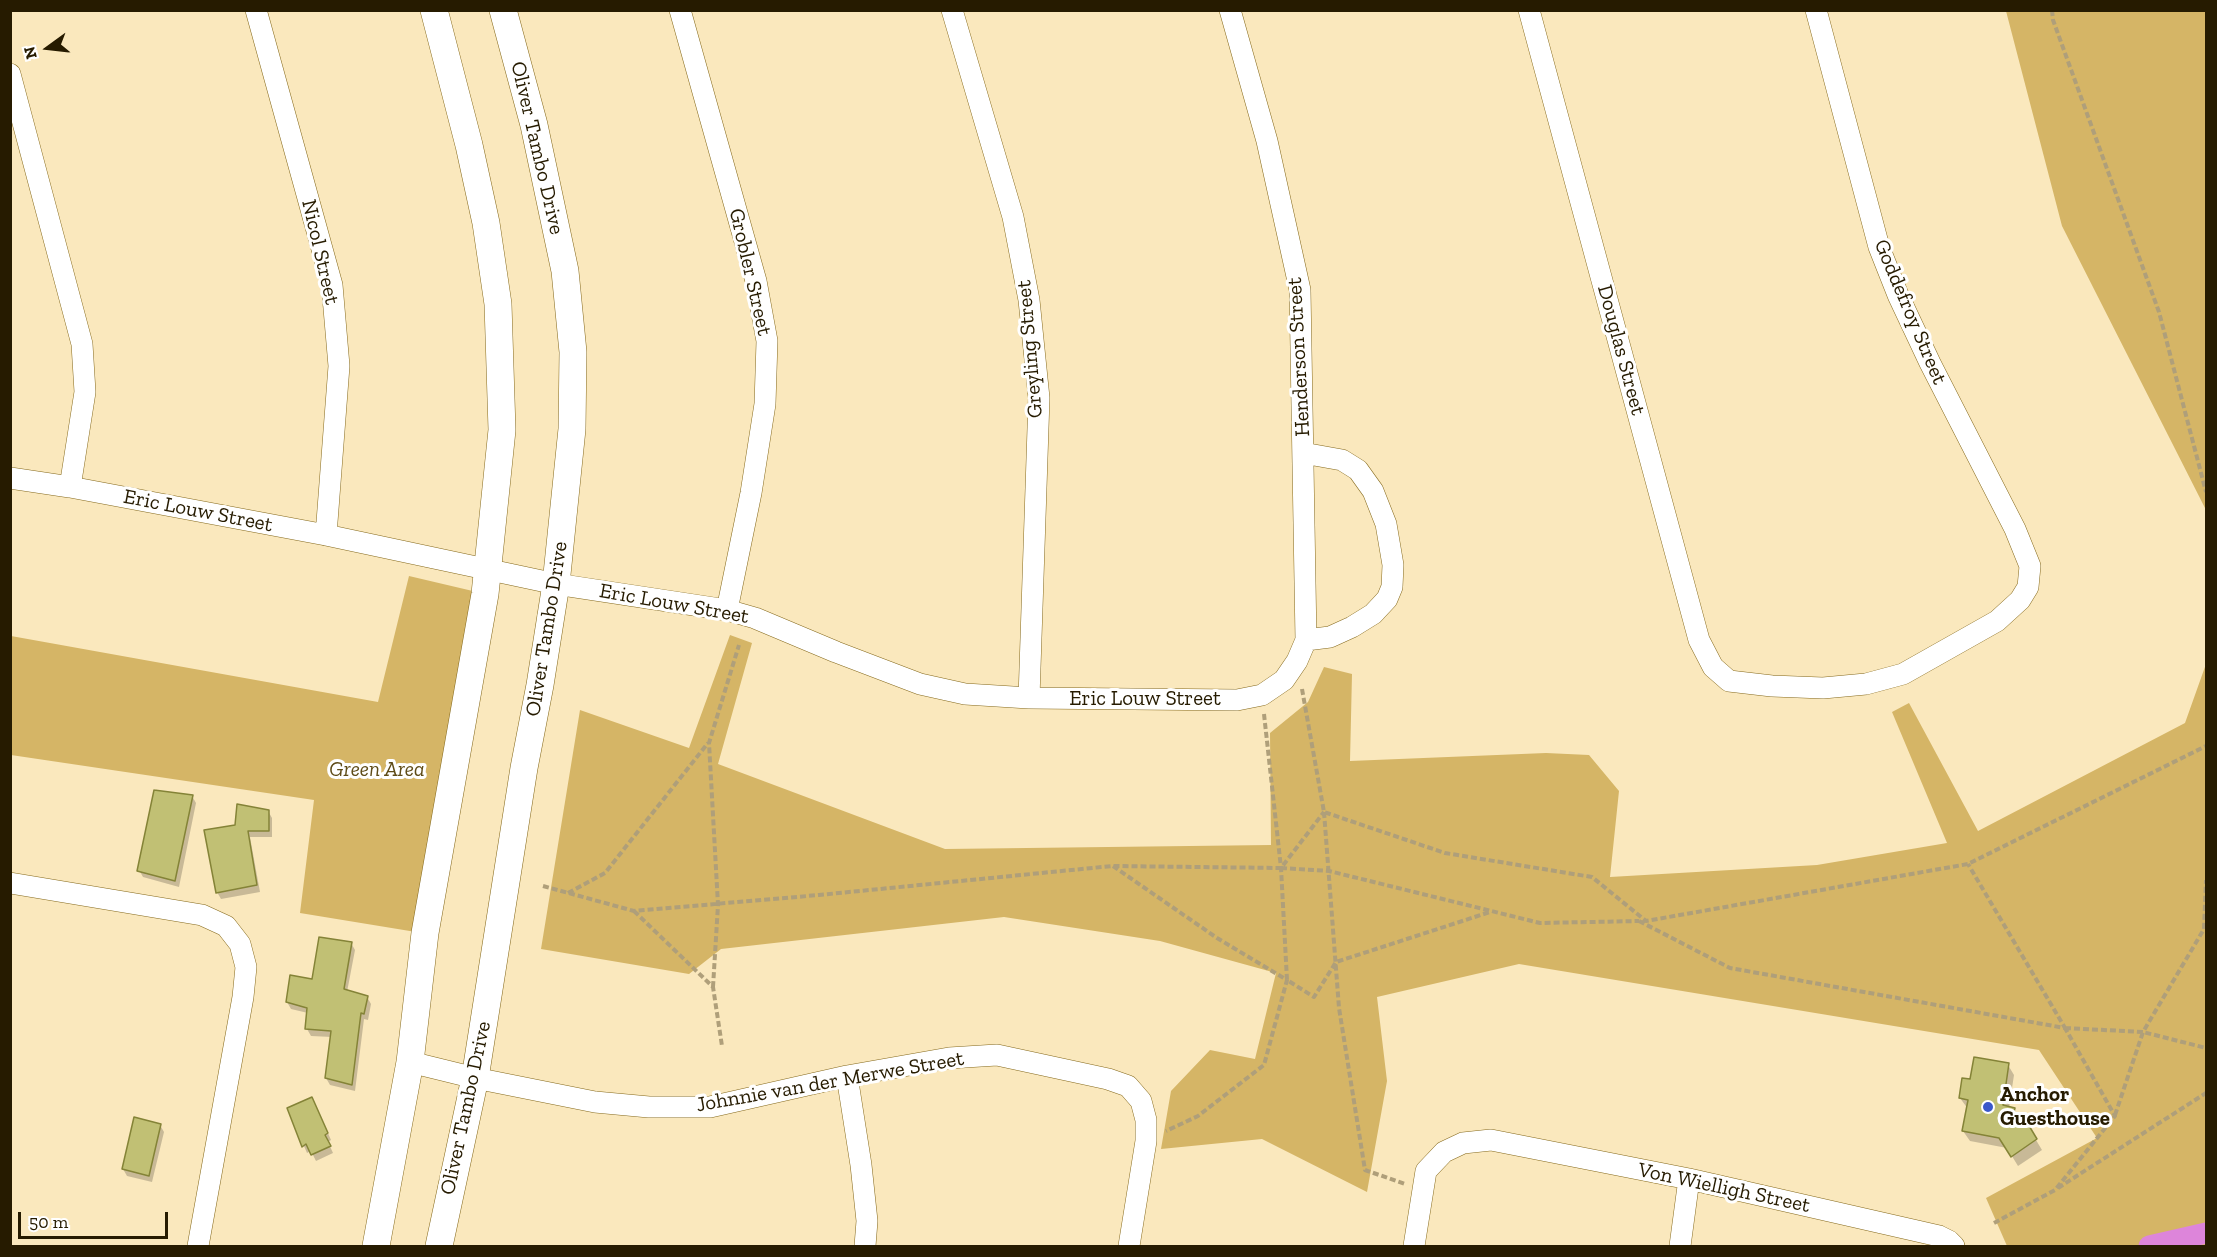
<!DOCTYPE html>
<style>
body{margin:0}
#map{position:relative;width:2217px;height:1257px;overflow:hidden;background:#fae8bd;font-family:"Zilla Slab",serif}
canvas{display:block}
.frame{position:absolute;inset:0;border:12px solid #261b00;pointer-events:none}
.north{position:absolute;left:18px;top:18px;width:60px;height:60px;-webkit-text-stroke:4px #fff;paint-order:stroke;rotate:255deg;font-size:16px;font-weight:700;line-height:24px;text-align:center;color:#261b00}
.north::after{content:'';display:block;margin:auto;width:21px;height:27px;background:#261b00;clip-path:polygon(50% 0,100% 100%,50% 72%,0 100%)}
.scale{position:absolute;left:18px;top:1212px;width:150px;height:27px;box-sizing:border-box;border:3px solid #261b00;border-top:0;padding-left:8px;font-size:18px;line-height:21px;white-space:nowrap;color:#261b00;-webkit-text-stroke:4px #fff;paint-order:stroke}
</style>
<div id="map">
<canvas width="2217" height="1257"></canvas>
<div class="frame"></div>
<div class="north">N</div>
<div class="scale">50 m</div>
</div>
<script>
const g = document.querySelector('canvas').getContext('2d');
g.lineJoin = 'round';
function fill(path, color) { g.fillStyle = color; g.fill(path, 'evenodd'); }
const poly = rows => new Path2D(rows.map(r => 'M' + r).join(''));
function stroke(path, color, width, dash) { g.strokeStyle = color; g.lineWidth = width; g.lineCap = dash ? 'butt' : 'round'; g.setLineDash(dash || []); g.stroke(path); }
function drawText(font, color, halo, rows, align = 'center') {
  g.font = font + ' "Zilla Slab",serif'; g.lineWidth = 6; g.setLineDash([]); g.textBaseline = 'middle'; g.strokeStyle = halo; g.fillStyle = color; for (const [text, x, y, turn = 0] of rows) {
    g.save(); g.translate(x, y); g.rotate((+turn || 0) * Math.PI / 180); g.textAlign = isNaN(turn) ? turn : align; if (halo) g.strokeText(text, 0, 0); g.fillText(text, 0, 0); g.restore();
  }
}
fill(poly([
 [2006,11,2206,11,2206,510,2062,226],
 [409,576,477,592,416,932,300,913,314,800,11,755,11,636,378,702],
 [730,635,752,643,718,764,945,849,1271,845,1270,733,1308,702,1324,667,1352,674,1350,761,1546,753,1589,755,1619,791,1610,877,1817,865,1947,843,1892,712,1909,703,1978,831,2185,723,2206,664,2206,1246,2007,1246,1986,1198,2097,1138,2039,1050,1519,964,1377,997,1387,1081,1367,1192,1262,1139,1161,1149,1171,1091,1210,1050,1255,1059,1276,973,1160,941,1004,917,721,949,689,974,541,949,580,710,689,748]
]), '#d5b566');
fill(poly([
 [192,796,196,803,179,887,143,877,139,870],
 [268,811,272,818,272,837,250,837,260,892,221,899,217,892,236,826],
 [351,943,355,950,347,992,367,997,371,1004,368,1020,364,1019,355,1091,330,1085,326,1078,332,1037,311,1036,307,1029,308,1013,291,1009,287,1002,313,980],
 [2008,1065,2014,1075,2009,1108,2014,1109,2019,1119,2027,1125,2042,1150,2018,1166,2007,1148,1970,1141,1963,1131,1968,1109,1960,1098,1971,1081],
 [316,1106,331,1140,328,1142,333,1153,316,1161,311,1151,307,1153,304,1146,289,1109],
 [160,1125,164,1132,152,1182,127,1176,123,1169]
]), '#0003');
stroke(poly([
 [2149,1246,2206,1233]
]), '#dd85da', 21);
const building = poly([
 [154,790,193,795,175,881,137,871,154,790],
 [237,804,269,810,269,831,248,831,257,885,216,893,204,830,235,825,237,804],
 [319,937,352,942,344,989,368,996,364,1014,361,1013,352,1085,325,1078,331,1031,305,1029,307,1008,286,1002,290,975,312,979,319,937],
 [1974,1057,2009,1063,2003,1105,2015,1108,2014,1112,2028,1124,2037,1139,2011,1157,1999,1138,1962,1131,1968,1100,1959,1098,1962,1078,1970,1079,1974,1057],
 [312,1097,328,1133,325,1135,331,1146,311,1155,306,1144,302,1147,287,1108,312,1097],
 [134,1117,161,1124,149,1176,122,1169,134,1117]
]);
fill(building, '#c1c074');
stroke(building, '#848337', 1.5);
const minor = poly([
 [256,10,332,285,339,366,326,535],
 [680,10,756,281,767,341,765,404,751,493,727,610],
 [952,10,1013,217,1029,300,1039,398,1029,698],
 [1529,10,1699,640,1713,667,1729,681,1772,686,1823,688,1866,684,1903,674,1997,621,2020,600,2028,587,2030,566,2015,529,1930,363,1898,295,1879,247,1816,10],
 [10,74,82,344,85,392,70,487],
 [1303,453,1342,460,1358,470,1373,491,1386,524,1393,565,1392,587,1387,599,1373,614,1352,627,1330,637,1306,640],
 [10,478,70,487,326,535,556,584,727,610,755,618,836,652,920,684,965,694,1029,698,1237,700,1262,695,1284,680,1297,661,1306,640,1300,290,1267,141,1230,10],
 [10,883,202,915,226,926,240,944,246,967,243,997,198,1246],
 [410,1062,475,1078,595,1102,649,1107,710,1107,847,1076,949,1058,997,1055,1108,1079,1128,1086,1141,1101,1146,1120,1146,1141,1129,1246],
 [847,1076,861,1165,867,1221,865,1246],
 [1414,1246,1426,1171,1444,1152,1463,1143,1491,1140,1689,1179,1939,1236,1949,1241,1954,1246],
 [1680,1246,1689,1179]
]);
const tertiary = poly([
 [376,1246,410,1062,425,933,485,594,502,430,498,304,486,223,469,145,434,10],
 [439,1246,475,1078,524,768,540,685,556,584,572,429,573,352,565,271,534,125,503,10]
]);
stroke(minor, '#866a1d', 22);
stroke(tertiary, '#866a1d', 28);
stroke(poly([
 [2052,10,2053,20,2159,312,2206,492],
 [1302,689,1324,812,1445,853,1592,877,1646,921,1968,864,2206,746],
 [1264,714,1281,868,1287,980,1314,997,1336,962,1490,912],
 [1324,812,1339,1008,1365,1170,1405,1184],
 [1113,866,1217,938,1287,980,1264,1065,1198,1116,1166,1131],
 [1281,868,1329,871,1540,923,1639,921],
 [543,886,634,911,819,895,1112,866,1281,868,1324,812],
 [568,893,605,873,708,743],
 [634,911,713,987,722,1046],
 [1639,921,1730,968,2065,1028,1968,864],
 [713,987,718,905,709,743,739,645],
 [2065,1028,2143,1032,2204,929,2206,880],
 [2115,1115,2143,1032,2206,1048],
 [2058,1188,2206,1093],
 [1994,1223,2055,1190,2115,1116,2065,1028]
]), '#af9f7a', 4, [6, 3]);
stroke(minor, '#fff', 21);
stroke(tertiary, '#fff', 27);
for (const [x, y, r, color] of [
 [1988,1107,6,"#3a58ca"]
]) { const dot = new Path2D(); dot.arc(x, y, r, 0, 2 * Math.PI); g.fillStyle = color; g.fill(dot); stroke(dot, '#fff', 2); }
drawText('21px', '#261b00', '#fff', [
 ["Oliver Tambo Drive",537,148,77],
 ["Nicol Street",320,252,77],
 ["Grobler Street",750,272,77],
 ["Goddefroy Street",1910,312,67],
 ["Greyling Street",1030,349,-95],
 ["Douglas Street",1621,350,75],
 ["Henderson Street",1299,357,-93],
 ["Eric Louw Street",198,511,11],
 ["Eric Louw Street",674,604,10],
 ["Oliver Tambo Drive",547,629,-81],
 ["Eric Louw Street",1145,699],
 ["Johnnie van der Merwe Street",830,1082,-10],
 ["Oliver Tambo Drive",466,1108,-78],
 ["Von Wielligh Street",1724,1188,12]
]);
drawText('italic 21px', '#5f4c18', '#fff', [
 ["Green Area",377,770]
]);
drawText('bold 21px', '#261b00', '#fff', [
 ["Anchor",2000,1095],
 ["Guesthouse",2000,1119]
], 'left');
</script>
